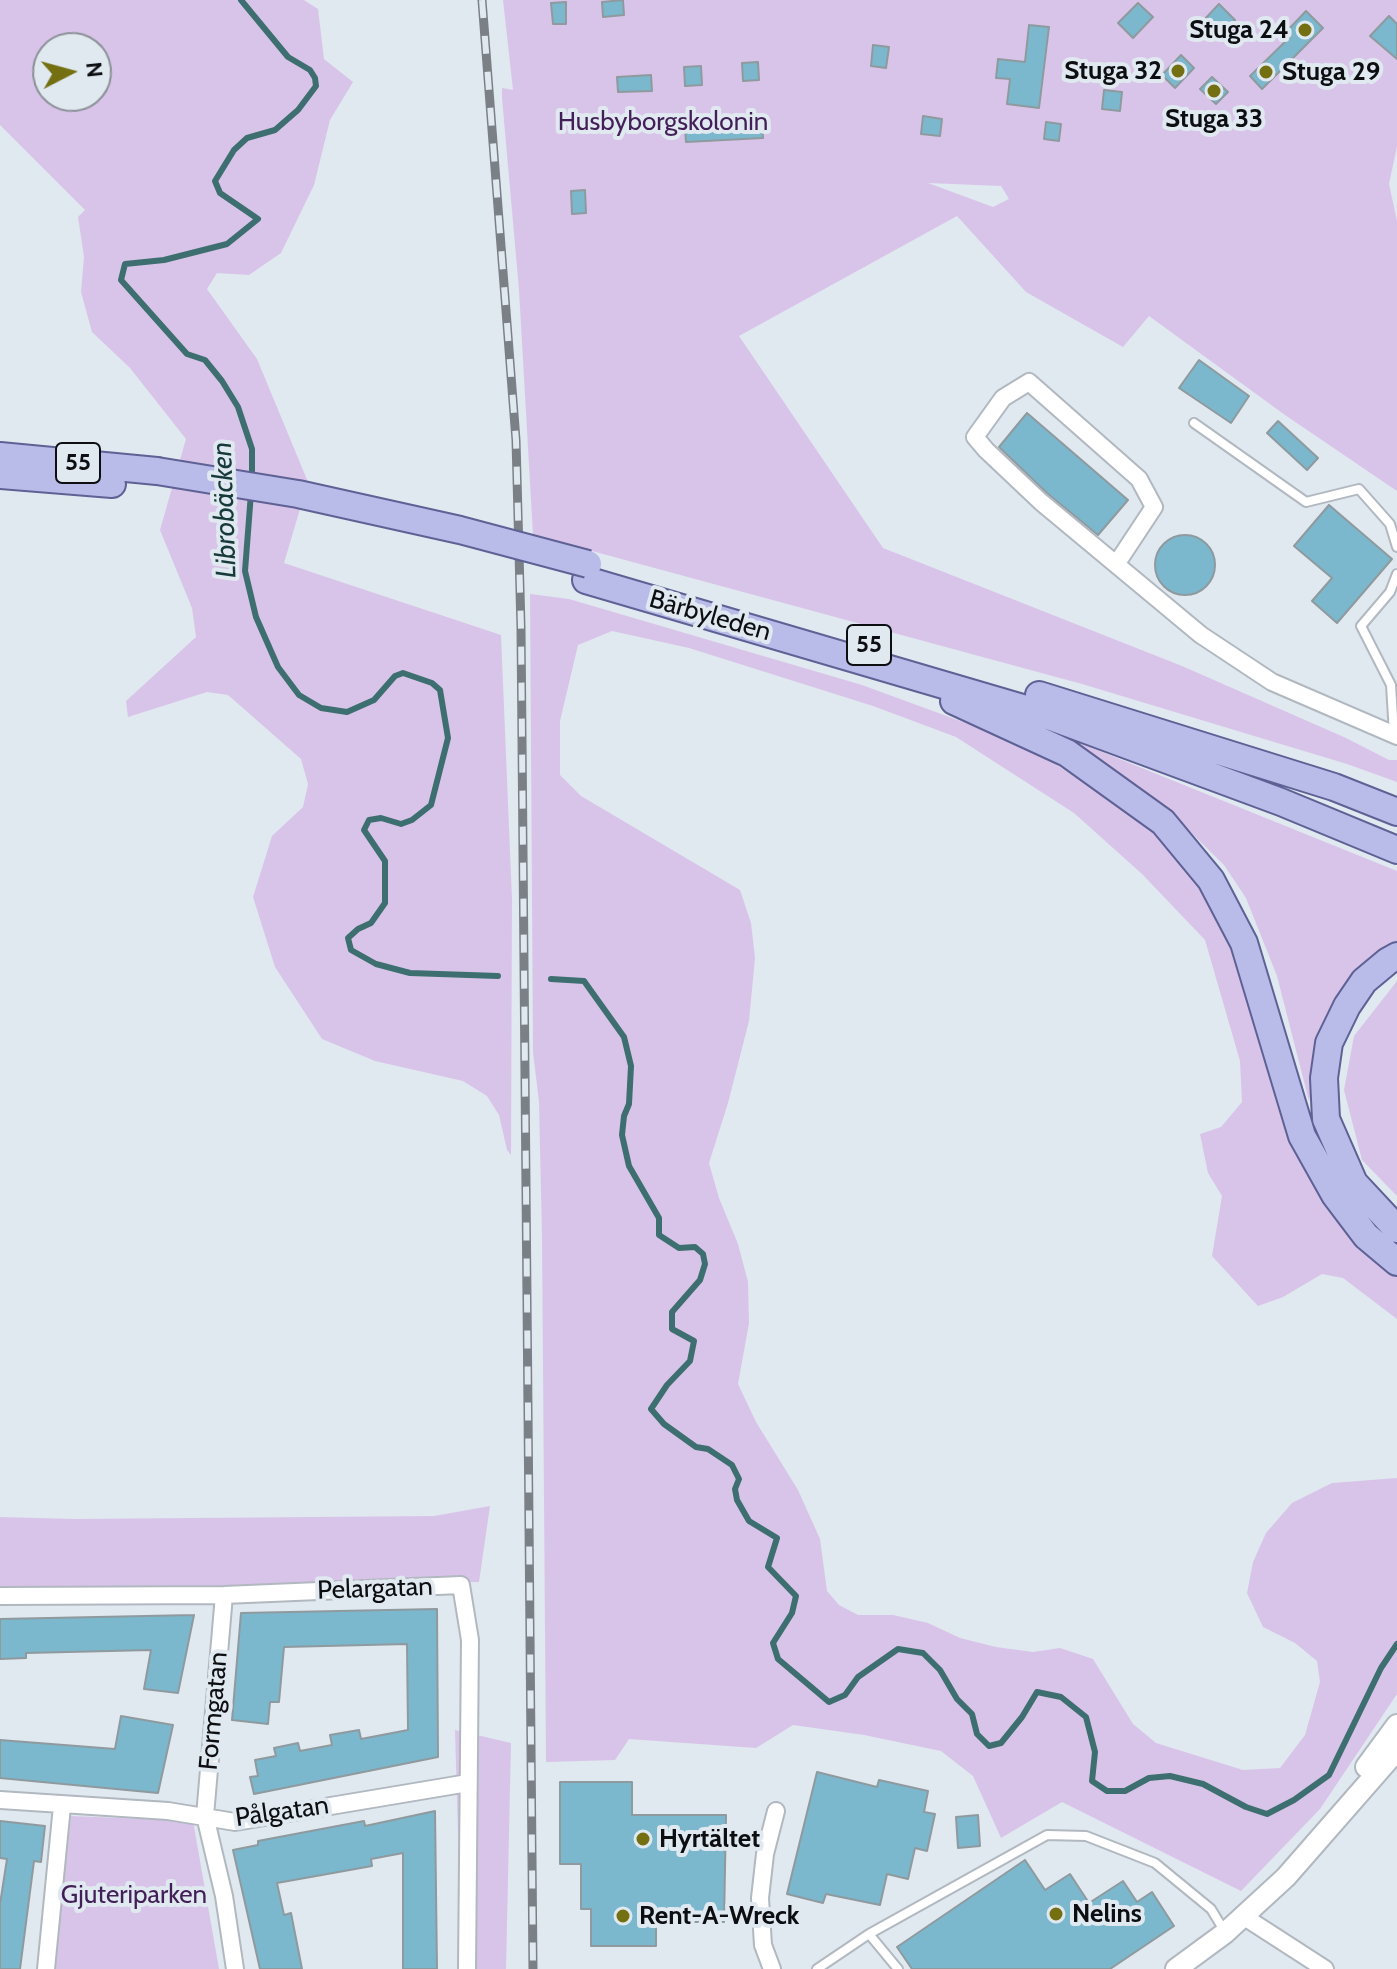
<!DOCTYPE html>
<meta charset="utf-8">
<style>
body{margin:0}
#map{position:relative;width:1397px;height:1969px;overflow:hidden;background:#e0e8f0;font-family:Cabin,sans-serif}
canvas{display:block}
.north{position:absolute;left:32px;top:32px;width:80px;height:80px;box-sizing:border-box;background:#e0e8f0;border:2px solid #8b9197;border-radius:50%;rotate:84deg;font-size:22px;font-weight:700;line-height:32px;text-align:center;color:#0c0e11}
.north::after{content:'';display:block;margin:auto;width:28px;height:36px;background:#747012;clip-path:polygon(50% 0,100% 100%,50% 72%,0 100%)}
</style>
<div id="map">
<canvas width="1397" height="1969"></canvas>
<div class="north">N</div>
</div>
<script>
const g = document.querySelector('canvas').getContext('2d');
g.lineJoin = 'round';
function fill(path, color) { g.fillStyle = color; g.fill(path, 'evenodd'); }
const poly = rows => new Path2D(rows.map(r => 'M' + r).join(''));
function stroke(path, color, width, dash) { g.strokeStyle = color; g.lineWidth = width; g.lineCap = dash ? 'butt' : 'round'; g.setLineDash(dash || []); g.stroke(path); }
function drawText(font, color, halo, rows, align = 'center') {
  g.font = font + ' Cabin,sans-serif'; g.lineWidth = 8; g.setLineDash([]); g.textBaseline = 'middle'; g.strokeStyle = halo; g.fillStyle = color; for (const [text, x, y, turn = 0] of rows) {
    g.save(); g.translate(x, y); g.rotate((+turn || 0) * Math.PI / 180); g.textAlign = isNaN(turn) ? turn : align; if (halo) g.strokeText(text, 0, 0); g.fillText(text, 0, 0); g.restore();
  }
}
fill(poly([
 [0,0,304,0,318,9,324,59,353,82,330,120,314,185,281,253,249,275,217,273,207,289,257,359,308,482,284,563,501,635,512,899,511,1155,507,1150,499,1115,487,1096,463,1081,375,1061,322,1039,275,967,253,897,272,836,303,807,308,784,301,759,228,695,207,692,128,717,126,701,196,637,192,608,160,530,186,439,130,368,92,332,81,292,84,257,78,217,85,210,0,125],
 [48,48,96,48,96,96,48,96],
 [503,0,1397,0,1397,146,1389,184,1397,221,1397,491,1285,415,1149,316,1123,347,1026,292,957,216,739,336,883,548,1182,666,1346,738,1389,760,1397,760,1397,782,1347,764,1082,684,533,535,519,290,502,98,502,88,513,90],
 [928,183,1001,186,1009,199,993,207],
 [530,594,569,599,862,685,982,729,1049,760,1160,832,1218,913,1364,1249,1397,1276,1397,1319,1343,1278,1322,1274,1283,1297,1258,1306,1212,1256,1222,1196,1208,1173,1200,1134,1221,1127,1242,1102,1240,1061,1205,940,1142,874,1074,813,956,737,873,706,689,648,612,631,578,645,560,721,560,775,581,796,740,890,751,923,755,958,749,1021,728,1103,709,1163,719,1198,738,1244,748,1282,749,1323,738,1384,756,1422,798,1490,820,1539,827,1591,839,1605,858,1615,893,1615,928,1623,960,1638,996,1647,1033,1652,1060,1648,1093,1659,1133,1724,1156,1743,1243,1770,1280,1768,1305,1735,1320,1682,1317,1661,1295,1643,1263,1627,1247,1593,1253,1562,1266,1533,1292,1503,1332,1483,1397,1478,1397,1694,1320,1809,1241,1891,1062,1802,1001,1838,973,1776,941,1751,864,1735,793,1725,756,1748,629,1739,615,1760,546,1762,542,1236,539,1102,533,1052],
 [1075,741,1397,871,1397,943,1325,1025,1309,1101,1277,976,1246,898,1224,865,1168,810],
 [1397,981,1397,1196,1362,1160,1344,1090,1354,1036],
 [490,1506,479,1582,0,1590,0,1517,75,1519,434,1516],
 [455,1730,511,1743,506,1969,462,1969],
 [71,1816,193,1821,219,1969,54,1969]
]), '#d9c4e9');
stroke(poly([
 [241,0,288,57,310,70,315,78,316,86,298,110,275,130,247,138,234,150,215,181,220,193,258,219,227,244,164,260,125,264,121,280,187,354,205,360,222,381,238,407,252,449,252,481],
 [251,493,245,571,256,617,278,667,299,695,321,708,347,712,374,700,395,676,403,673,432,683,440,690,448,738,431,805,412,820,401,824,381,818,369,820,364,830,385,861,385,903,371,923,358,929,348,938,351,950,376,964,410,973,498,976],
 [551,979,584,981,624,1037,631,1066,629,1104,624,1116,622,1135,629,1166,659,1218,659,1235,679,1248,695,1247,703,1254,705,1264,700,1280,672,1312,672,1329,694,1341,690,1361,667,1385,651,1409,664,1424,696,1447,708,1449,732,1465,739,1479,735,1489,737,1500,749,1521,777,1538,768,1567,796,1596,792,1613,773,1643,778,1659,829,1702,845,1695,858,1677,898,1649,923,1653,940,1670,957,1699,972,1714,977,1734,989,1746,1001,1743,1022,1717,1037,1692,1061,1697,1086,1717,1095,1752,1092,1781,1107,1791,1125,1791,1149,1778,1170,1776,1203,1784,1246,1807,1267,1814,1294,1800,1329,1775,1381,1668,1397,1644]
]), '#3e6f70', 6);
const building = poly([
 [623,0,624,15,603,17,602,2,623,0],
 [566,2,566,24,553,24,551,3,566,2],
 [1138,3,1153,17,1133,38,1118,23,1138,3],
 [1219,4,1235,20,1218,38,1202,22,1219,4],
 [1306,11,1323,28,1262,89,1250,76,1291,36,1286,32,1306,11],
 [1389,16,1397,24,1397,59,1370,36,1389,16],
 [1029,25,1049,27,1039,108,1007,104,1010,79,996,78,998,59,1025,62,1029,25],
 [873,45,889,47,886,68,871,66,873,45],
 [1181,55,1194,68,1175,88,1162,75,1181,55],
 [758,62,759,80,743,81,742,63,758,62],
 [701,66,702,85,685,86,684,67,701,66],
 [651,75,652,91,618,92,617,77,651,75],
 [1212,77,1228,92,1216,104,1200,89,1212,77],
 [1104,90,1122,92,1120,111,1102,109,1104,90],
 [923,116,942,119,940,136,921,134,923,116],
 [762,122,763,138,686,142,685,129,762,122],
 [1046,122,1061,124,1059,141,1044,139,1046,122],
 [585,190,586,213,572,214,571,191,585,190],
 [1199,360,1249,396,1231,423,1179,388,1199,360],
 [1027,413,1128,500,1098,535,1048,494,999,447,1027,413],
 [1278,421,1318,458,1307,470,1267,433,1278,421],
 [1329,505,1392,559,1337,623,1312,601,1332,578,1294,546,1329,505],
 '1155 565a30 30 0 1 1 60 0a30 30 0 1 1-60 0Z',
 [437,1609,438,1757,254,1794,250,1777,258,1776,255,1760,276,1756,274,1748,298,1743,300,1751,332,1745,330,1735,359,1730,361,1739,408,1730,407,1644,284,1647,279,1702,270,1702,268,1724,232,1720,241,1613,437,1609],
 [194,1615,178,1693,144,1689,151,1650,26,1653,26,1658,0,1659,0,1619,194,1615],
 [121,1716,173,1725,158,1793,0,1778,0,1740,115,1749,121,1716],
 [817,1772,877,1787,879,1780,928,1791,924,1812,935,1814,927,1851,915,1848,908,1879,887,1874,880,1905,826,1894,823,1903,787,1894,817,1772],
 [560,1782,632,1782,632,1815,726,1815,724,1922,656,1922,656,1946,591,1946,591,1909,581,1909,581,1864,560,1864,560,1782],
 [435,1811,437,1969,403,1969,403,1853,371,1859,372,1866,277,1883,284,1915,291,1913,302,1969,260,1969,233,1850,258,1845,258,1841,364,1821,365,1826,435,1811],
 [978,1815,980,1846,958,1848,956,1817,978,1815],
 [0,1821,45,1826,41,1862,34,1861,20,1969,0,1969,0,1904,7,1859,0,1858,0,1821],
 [1025,1860,1045,1890,1070,1874,1089,1903,1123,1881,1137,1902,1152,1892,1174,1926,1110,1969,912,1969,897,1947,1025,1860]
]);
fill(building, '#7bb8ce');
stroke(building, '#8f9a9e', 2);
const service = poly([
 [1194,423,1306,502,1359,489,1390,524,1397,547],
 [1394,734,1391,685,1361,626,1390,592,1397,574],
 [869,1934,898,1969],
 [817,1969,869,1934,1047,1835,1086,1836,1155,1863,1211,1909,1225,1932]
]);
const minor = poly([
 [1117,563,1154,507,1139,479,1029,382,1003,398,975,437,986,450,1041,502,1201,635,1272,682,1397,736],
 [224,1595,205,1816,224,1896,235,1969],
 [0,1596,224,1595,461,1585,470,1640,467,1969],
 [0,1800,168,1811,235,1822,468,1783],
 [1243,1916,1325,1969],
 [46,1969,62,1806],
 [772,1969,763,1945,760,1898,765,1854,776,1811]
]);
const tertiary = poly([
 [1366,1767,1397,1725],
 [1176,1969,1225,1933,1286,1877,1397,1750]
]);
const primary = poly([
 [0,456,157,471],
 [0,475,112,484],
 [586,580,1046,715,1281,802,1397,850],
 [1039,695,1334,787,1397,812],
 [954,701,1067,753,1163,822,1211,880,1244,943,1302,1136,1335,1195,1366,1236,1397,1262],
 [1397,956,1388,961,1364,981,1347,1006,1329,1043,1324,1078,1326,1119,1354,1183,1397,1229]
]);
stroke(service, '#b1b8c0', 12);
stroke(minor, '#b1b8c0', 20);
stroke(tertiary, '#b1b8c0', 24);
stroke(primary, '#5e6194', 30);
stroke(service, '#fff', 8);
stroke(minor, '#fff', 16);
stroke(tertiary, '#fff', 20);
stroke(primary, '#b9bbe9', 26);
const rail = poly([
 [482,0,516,440,521,628,533,1969]
]);
stroke(rail, '#7b8086', 9);
stroke(rail, '#e0e8f0', 6, [18]);
const primaryBridge = poly([
 [157,471,298,494,460,530,588,564]
]);
stroke(primaryBridge, '#5e6194', 30, []);
stroke(primaryBridge, '#b9bbe9', 26);
for (const [x, y, r, color] of [
 [1305,30,8,"#747012"],
 [1178,71,8,"#747012"],
 [1266,72,8,"#747012"],
 [1214,91,8,"#747012"],
 [643,1839,8,"#747012"],
 [1056,1914,8,"#747012"],
 [623,1916,8,"#747012"]
]) { const dot = new Path2D(); dot.arc(x, y, r, 0, 2 * Math.PI); g.fillStyle = color; g.fill(dot); stroke(dot, '#e0e8f0', 3); }
for (const [x, y, w] of [
 [78,463,44],
 [869,645,44]
]) { const box = new Path2D(); box.roundRect(x - w / 2, y - 20, w, 40, 6); g.fillStyle = '#e0e8f0'; g.fill(box); stroke(box, '#0c0e11', 2); }
drawText('bold 24px', '#0c0e11', null, [
 ["55",78,463],
 ["55",869,645]
]);
drawText('bold 26px', '#0c0e11', '#e0e8f0', [
 ["Stuga 24",1289,30,"right"],
 ["Stuga 32",1162,71,"right"],
 ["Stuga 29",1282,72],
 ["Stuga 33",1214,119,"center"],
 ["Hyrtältet",659,1839],
 ["Nelins",1072,1914],
 ["Rent-A-Wreck",639,1916]
], 'left');
drawText('26px', '#421f57', '#e0e8f0', [
 ["Husbyborgskolonin",663,122],
 ["Gjuteriparken",134,1895]
]);
drawText('26px', '#0c0e11', '#e0e8f0', [
 ["Bärbyleden",710,616,16],
 ["Pelargatan",375,1589,-2],
 ["Formgatan",214,1711,-85],
 ["Pålgatan",282,1812,-8]
]);
drawText('italic 28px', '#163939', '#e0e8f0', [
 ["Librobäcken",225,510,-92]
]);
</script>
